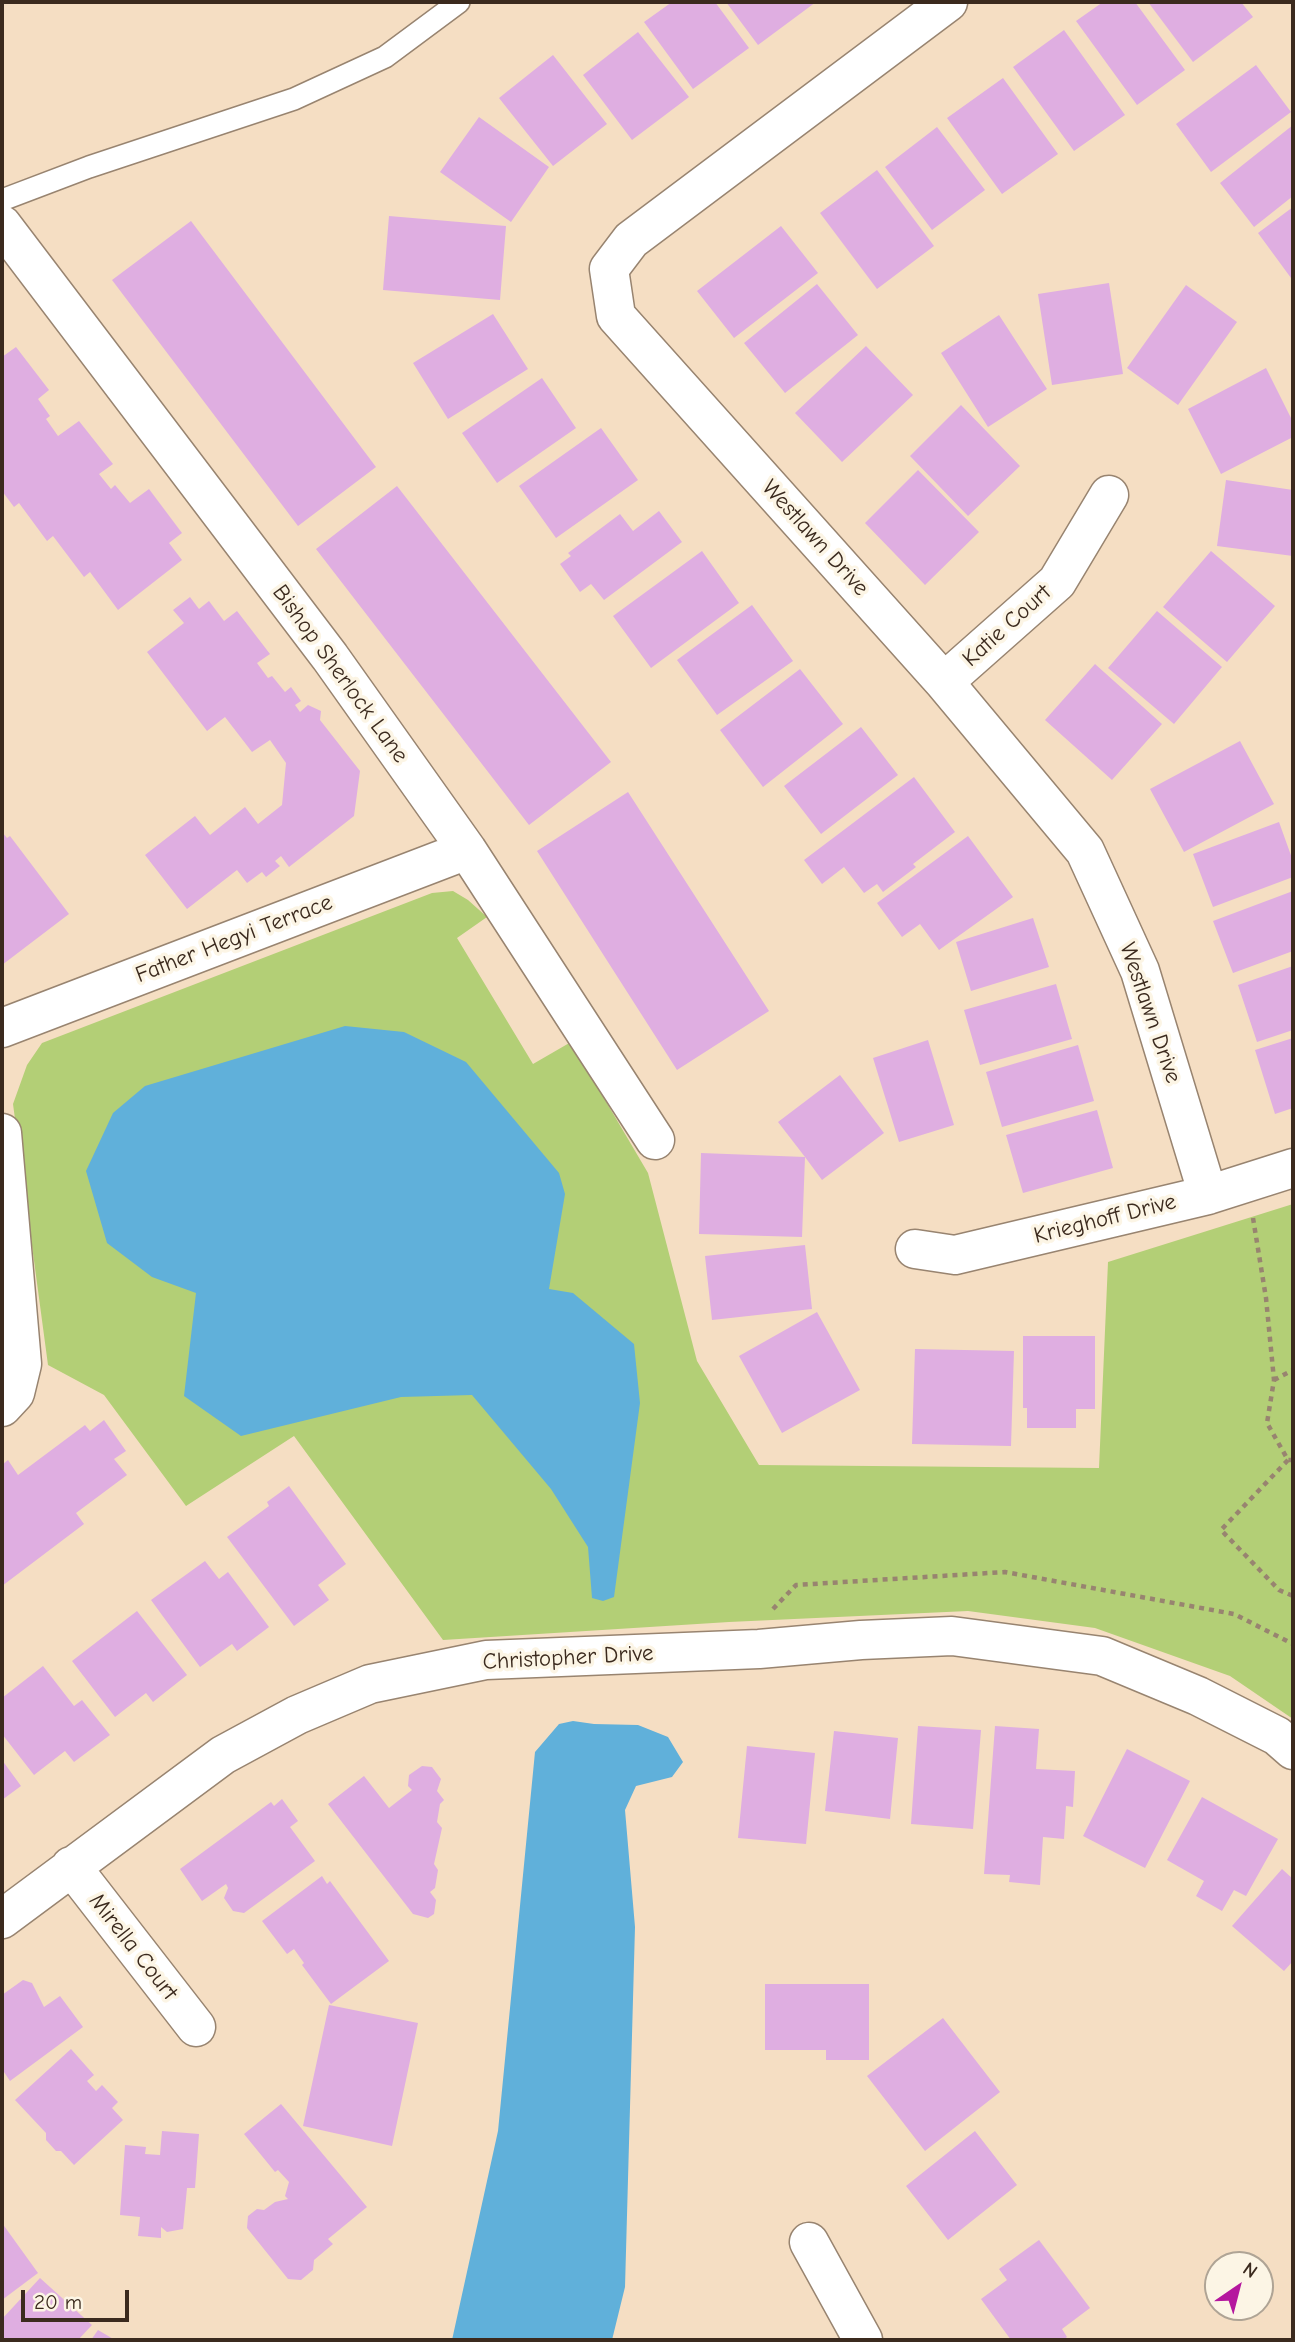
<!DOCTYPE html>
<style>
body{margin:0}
#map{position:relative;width:1295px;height:2342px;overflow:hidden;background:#f5dec3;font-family:"Comic Neue",sans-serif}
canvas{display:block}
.frame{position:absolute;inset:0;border:4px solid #3b2a1e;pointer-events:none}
.north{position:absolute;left:1204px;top:2251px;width:70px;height:70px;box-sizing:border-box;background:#fcf5e5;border:2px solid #afa495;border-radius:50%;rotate:35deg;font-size:19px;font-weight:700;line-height:28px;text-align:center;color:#3b2a1e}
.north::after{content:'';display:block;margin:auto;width:24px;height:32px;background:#b5179e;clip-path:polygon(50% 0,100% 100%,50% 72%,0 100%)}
.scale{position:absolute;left:21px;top:2290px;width:108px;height:32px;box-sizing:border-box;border:4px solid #3b2a1e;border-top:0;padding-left:9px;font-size:21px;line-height:24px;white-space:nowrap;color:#3b2a1e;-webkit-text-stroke:5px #fcf5e5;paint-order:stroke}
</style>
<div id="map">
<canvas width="1295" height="2342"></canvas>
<div class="frame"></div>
<div class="north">N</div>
<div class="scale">20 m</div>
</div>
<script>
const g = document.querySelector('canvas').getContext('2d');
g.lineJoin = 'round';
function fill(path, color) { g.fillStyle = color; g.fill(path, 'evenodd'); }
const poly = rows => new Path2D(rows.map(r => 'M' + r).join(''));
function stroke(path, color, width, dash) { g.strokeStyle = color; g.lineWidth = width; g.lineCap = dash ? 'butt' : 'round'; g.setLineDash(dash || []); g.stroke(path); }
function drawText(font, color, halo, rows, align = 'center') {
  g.font = font + ' "Comic Neue",sans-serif'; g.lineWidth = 7; g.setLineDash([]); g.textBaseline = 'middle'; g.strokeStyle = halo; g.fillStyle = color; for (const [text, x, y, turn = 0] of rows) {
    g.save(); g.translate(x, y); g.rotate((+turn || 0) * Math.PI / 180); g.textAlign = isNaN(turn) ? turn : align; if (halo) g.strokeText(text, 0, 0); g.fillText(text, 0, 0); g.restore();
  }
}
fill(poly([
 [453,891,468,900,487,917,457,938,533,1064,571,1042,648,1173,697,1361,759,1465,1099,1468,1108,1262,1293,1204,1293,1719,1230,1676,1095,1628,968,1611,729,1622,443,1640,294,1436,186,1506,104,1395,48,1365,13,1104,27,1065,42,1043,432,893]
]), '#b3cf76');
fill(poly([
 [345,1026,404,1032,466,1062,559,1173,565,1194,549,1289,573,1293,634,1344,640,1403,614,1597,603,1601,592,1598,588,1547,551,1489,472,1395,401,1397,241,1436,184,1396,196,1293,152,1277,107,1243,86,1171,113,1113,145,1086],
 [573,1721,594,1724,638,1725,668,1737,683,1762,672,1777,636,1786,625,1810,635,1927,625,2287,612,2340,452,2340,498,2131,535,1752,559,1724]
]), '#60b0da');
fill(poly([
 [672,2,715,2,749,48,693,89,644,22],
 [726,2,816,2,758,45],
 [1103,2,1135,2,1185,70,1137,105,1076,21],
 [1148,2,1241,2,1253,17,1193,62],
 [1064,30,1125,115,1074,151,1013,67],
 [638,32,689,97,632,140,583,75],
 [553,55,607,124,553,166,499,98],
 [1256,65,1291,112,1211,172,1176,124],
 [1003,78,1058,154,1002,194,947,118],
 [479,117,549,167,511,222,440,172],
 [1293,125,1293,196,1254,227,1220,183],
 [937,127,985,190,932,230,885,167],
 [877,170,934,246,877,289,820,213],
 [1293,207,1293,277,1291,278,1258,233],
 [389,216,506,226,500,300,383,290],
 [191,221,376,467,298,526,112,280],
 [781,226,818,273,734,338,697,291],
 [1109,283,1123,374,1052,385,1038,294],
 [817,284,858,335,785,393,744,343],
 [1186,285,1237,322,1178,405,1127,368],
 [493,314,528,369,448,419,413,363],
 [999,315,1047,389,988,427,941,353],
 [866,346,913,395,842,462,795,413],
 [16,347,49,390,38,399,50,416,46,419,58,436,79,421,113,464,99,474,111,489,115,485,130,503,149,489,182,533,169,543,182,560,118,610,90,572,84,577,53,536,47,541,19,503,14,507,2,491,2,357],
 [1266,368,1293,422,1293,437,1221,474,1188,409],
 [542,378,576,428,497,483,462,433],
 [961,405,1020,466,968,516,910,456],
 [601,428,638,480,556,538,519,486],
 [918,470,979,532,925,585,865,523],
 [1226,480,1293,490,1293,556,1217,546],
 [397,486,611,762,529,825,316,549],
 [659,511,682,542,604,600,591,584,580,592,560,564,571,556,568,553,620,514,633,531],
 [702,551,739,603,651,668,613,616],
 [1211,551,1275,606,1227,662,1163,607],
 [190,597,199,609,209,601,224,621,237,611,270,654,257,663,268,678,272,676,285,692,291,687,301,701,295,705,300,712,308,705,321,711,320,720,360,771,354,816,289,867,281,856,275,861,280,866,266,877,262,872,247,883,237,870,187,909,145,855,195,816,210,835,245,807,258,824,282,805,286,763,270,740,252,752,225,717,207,731,147,652,184,623,173,610],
 [752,605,793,661,717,715,677,660],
 [1157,611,1222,667,1174,724,1108,668],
 [1095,664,1162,724,1112,780,1045,720],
 [800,669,843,724,763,787,720,730],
 [861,727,898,775,821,834,784,786],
 [1240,741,1274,804,1184,852,1150,789],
 [914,777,955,832,913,864,916,867,883,892,877,884,864,893,844,867,822,884,804,860],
 [628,792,769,1011,677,1070,537,851],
 [1279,822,1293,861,1293,877,1213,907,1193,854],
 [2,832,7,838,10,836,69,914,2,965],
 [968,836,1013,897,939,950,920,924,902,937,877,903],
 [1293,891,1293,951,1233,973,1213,921],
 [1033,918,1049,967,971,991,956,942],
 [1293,966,1293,1030,1257,1042,1238,985],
 [1056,984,1072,1039,980,1065,964,1010],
 [1293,1038,1293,1108,1275,1114,1255,1050],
 [928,1040,954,1125,899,1142,873,1058],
 [1078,1045,1094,1101,1002,1127,986,1072],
 [840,1075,884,1133,822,1180,805,1157,802,1237,699,1234,701,1153,805,1157,778,1122],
 [1097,1110,1113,1168,1023,1193,1006,1135],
 [805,1245,812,1309,712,1320,705,1256],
 [817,1312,860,1390,782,1433,739,1356],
 [1023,1336,1095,1336,1095,1409,1076,1409,1076,1428,1027,1428,1027,1408,1023,1408],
 [915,1349,1014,1351,1011,1446,912,1444],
 [104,1420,126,1451,114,1459,127,1475,76,1513,84,1524,2,1586,2,1465,8,1460,18,1475,85,1425,90,1431],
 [289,1486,346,1564,318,1585,329,1600,294,1626,227,1537,269,1506,267,1502],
 [205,1561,219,1579,228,1572,269,1627,237,1651,232,1644,200,1667,151,1600],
 [137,1611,187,1675,153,1702,146,1693,115,1717,72,1661],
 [43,1666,74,1706,82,1700,110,1735,74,1762,65,1751,34,1775,2,1734,2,1698],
 [918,1726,981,1730,973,1829,911,1824],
 [995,1726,1039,1729,1036,1769,1075,1771,1073,1807,1066,1806,1064,1839,1043,1837,1040,1885,1009,1882,1010,1875,984,1874],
 [834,1731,898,1738,890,1819,825,1811],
 [747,1746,815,1753,806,1844,738,1838],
 [1127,1749,1190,1781,1145,1868,1083,1836],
 [2,1760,21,1786,2,1800],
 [422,1766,432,1767,441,1779,437,1791,444,1800,440,1804,437,1822,442,1828,434,1864,438,1870,435,1888,430,1892,436,1900,434,1914,428,1918,413,1914,328,1804,364,1776,389,1808,412,1790,408,1786,409,1775],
 [1202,1797,1278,1839,1246,1896,1234,1890,1222,1911,1196,1896,1204,1881,1167,1860],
 [282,1799,298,1821,290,1827,315,1861,244,1913,233,1911,224,1898,228,1888,226,1884,202,1901,180,1869,271,1802,274,1806],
 [1282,1869,1293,1879,1293,1961,1284,1971,1232,1926],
 [322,1876,327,1884,330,1881,389,1961,331,2004,302,1965,304,1963,294,1949,287,1954,262,1921],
 [23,1980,32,1983,44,2007,60,1996,83,2027,10,2081,2,2069,2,1995],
 [765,1984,869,1984,869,2060,826,2060,826,2050,765,2050],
 [329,2005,418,2023,392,2146,303,2126],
 [943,2018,1000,2092,925,2151,867,2076],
 [71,2049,94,2075,87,2081,96,2091,102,2085,118,2102,112,2108,123,2120,74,2165,61,2151,56,2151,46,2140,46,2133,15,2100],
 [281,2104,367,2207,328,2239,333,2244,314,2260,313,2270,301,2280,288,2279,247,2228,248,2216,257,2209,264,2210,275,2202,288,2199,285,2196,289,2182,278,2170,275,2172,244,2134],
 [162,2131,199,2134,195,2188,187,2188,183,2229,167,2232,161,2227,161,2238,138,2236,140,2217,120,2215,125,2145,146,2147,145,2154,160,2155],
 [975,2131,1017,2185,948,2240,906,2186],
 [2,2223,38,2273,2,2300],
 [1039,2240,1090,2308,1062,2329,1067,2337,1063,2340,1011,2340,981,2299,1007,2280,999,2269],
 [40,2278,92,2325,78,2340,2,2340,2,2319],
 [98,2330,115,2340,91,2340]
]), '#dfaee1');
const service = poly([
 [2,200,89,167,294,99,385,57,459,2]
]);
const minor = poly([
 [948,2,631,240,609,269,616,316,944,682,1085,851,1140,971,1208,1195],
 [2,225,330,657,467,850,655,1140],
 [944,682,1057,582,1109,495],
 [2,1028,467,850],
 [2,1133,22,1364,15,1393,2,1407],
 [915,1249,955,1255,1208,1195,1293,1168],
 [71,1866,196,2027],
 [2,1919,223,1755,297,1715,370,1684,486,1660,759,1649,861,1640,952,1636,1102,1656,1198,1696,1277,1736,1293,1750],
 [809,2242,863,2340]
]);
stroke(service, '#988470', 24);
stroke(minor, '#988470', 41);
stroke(poly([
 [1253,1218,1266,1298,1274,1380,1267,1423,1288,1460,1293,1460],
 [1274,1380,1293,1370],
 [1288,1460,1221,1530,1279,1590,1293,1596],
 [773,1609,796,1585,1005,1572,1234,1614,1293,1644]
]), '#988470', 4.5, [5, 5]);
stroke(service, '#fff', 21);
stroke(minor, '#fff', 38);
drawText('23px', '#3b2a1e', '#fcf5e5', [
 ["Westlawn Drive",815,538,48],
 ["Katie Court",1007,626,-42],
 ["Bishop Sherlock Lane",340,674,54],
 ["Father Hegyi Terrace",234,939,-21],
 ["Westlawn Drive",1150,1013,71],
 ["Krieghoff Drive",1105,1219,-14],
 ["Christopher Drive",568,1658,-3],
 ["Mirella Court",133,1947,52]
]);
</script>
